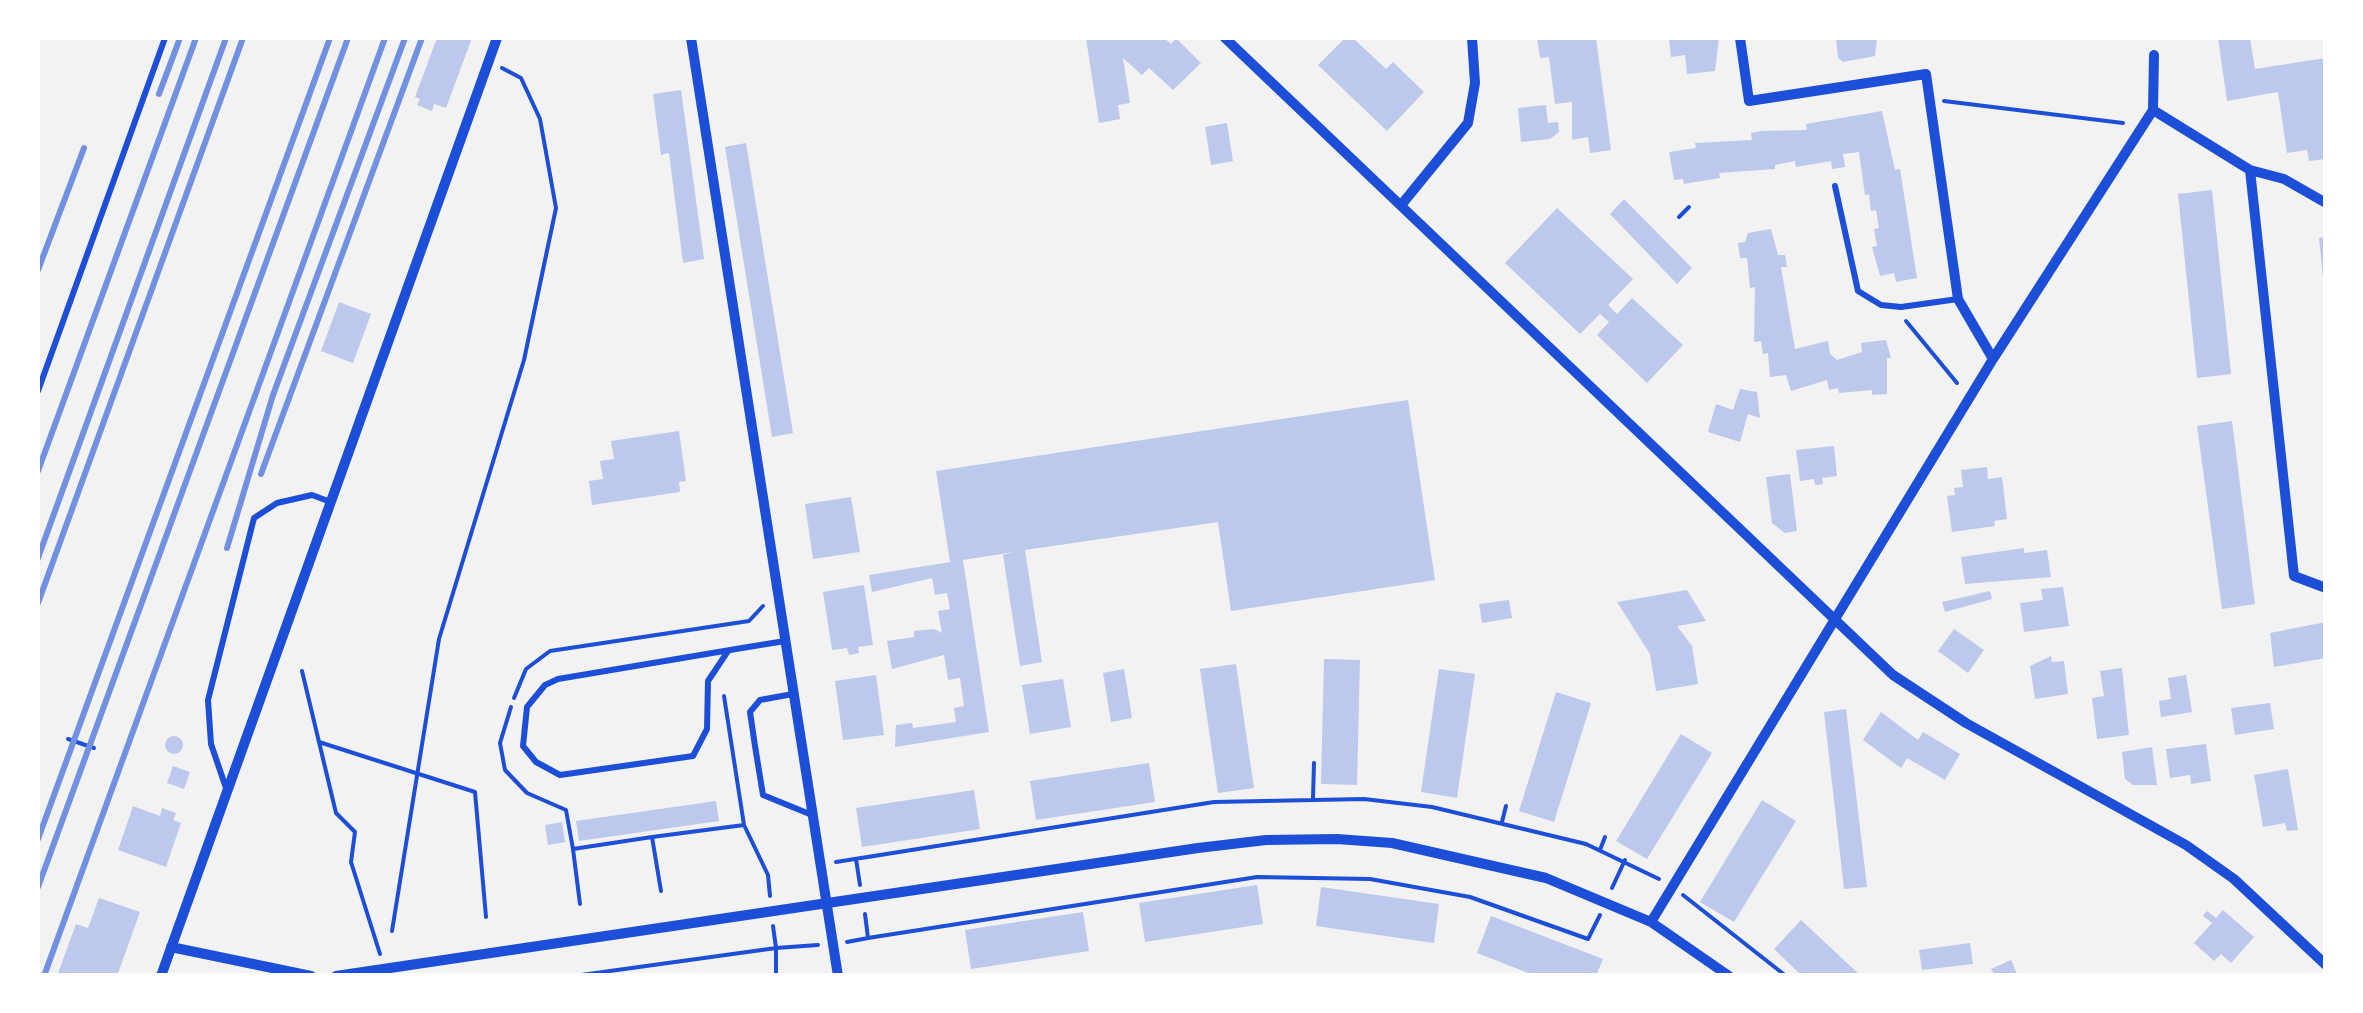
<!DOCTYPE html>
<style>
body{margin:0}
#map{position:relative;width:2363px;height:1013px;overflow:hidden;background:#f2f2f2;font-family:Figtree,sans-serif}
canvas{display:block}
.frame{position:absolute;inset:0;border:40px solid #fff;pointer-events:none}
</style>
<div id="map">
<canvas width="2363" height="1013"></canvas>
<div class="frame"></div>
</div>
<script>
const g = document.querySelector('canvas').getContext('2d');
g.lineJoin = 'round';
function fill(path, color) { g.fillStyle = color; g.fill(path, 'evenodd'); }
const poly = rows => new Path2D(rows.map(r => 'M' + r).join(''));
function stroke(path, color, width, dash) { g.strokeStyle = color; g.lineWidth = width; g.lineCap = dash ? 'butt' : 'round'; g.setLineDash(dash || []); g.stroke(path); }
fill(poly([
 [437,38,472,38,446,108,434,104,432,111,417,105,420,99,415,97],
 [1086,38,1164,38,1171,44,1176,38,1201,63,1173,90,1149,68,1142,75,1123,58,1130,103,1118,105,1120,119,1099,123],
 [1345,38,1353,38,1386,69,1393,62,1424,92,1387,131,1318,65],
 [1537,38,1596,38,1611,150,1590,153,1588,137,1572,140,1572,102,1555,104,1549,57,1540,58],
 [1669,38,1719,38,1715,71,1687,74,1685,55,1671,57],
 [1836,38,1877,38,1875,56,1843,62,1838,58],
 [2218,38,2250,38,2255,69,2326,58,2326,159,2309,161,2307,150,2287,153,2278,92,2227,101],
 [681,90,704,259,683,263,669,153,661,155,653,94],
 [1546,105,1548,123,1558,122,1559,132,1550,139,1521,142,1518,108],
 [1882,111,1895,170,1900,169,1917,278,1896,282,1894,273,1880,276,1872,247,1877,246,1874,229,1879,228,1876,210,1871,211,1869,194,1865,195,1859,152,1843,154,1845,167,1832,169,1831,161,1796,167,1795,161,1775,165,1775,169,1719,173,1720,178,1684,184,1683,179,1674,180,1669,152,1696,148,1695,143,1752,140,1751,133,1762,131,1807,130,1806,124],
 [1227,123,1233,161,1211,165,1205,127],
 [746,143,793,433,772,437,725,147],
 [2212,190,2231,374,2197,378,2178,194],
 [1624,199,1692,268,1677,284,1610,214],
 [1557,208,1633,279,1608,305,1617,314,1632,298,1683,345,1647,383,1597,335,1609,322,1600,314,1580,334,1505,263],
 [1771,229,1778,255,1785,255,1787,267,1781,267,1795,349,1828,341,1830,354,1837,360,1862,352,1861,343,1886,340,1891,358,1887,358,1887,394,1872,395,1872,390,1839,393,1838,388,1829,390,1827,380,1791,391,1786,375,1770,377,1768,353,1763,354,1761,341,1754,342,1755,287,1750,288,1747,258,1740,258,1738,243,1745,242,1748,233],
 [2326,237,2326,278,2323,278,2319,238],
 [339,302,371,314,353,363,321,351],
 [1740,389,1757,392,1760,418,1748,414,1740,442,1708,432,1716,404,1733,410],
 [1408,400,1435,580,1231,611,1218,522,1025,550,1042,662,1020,666,1003,555,1014,552,963,560,989,732,895,747,896,725,912,723,913,728,956,722,954,708,964,706,960,678,948,680,944,655,892,669,887,641,914,637,914,631,934,629,942,633,938,611,950,609,947,593,935,595,932,578,872,592,869,575,950,562,936,471],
 [2232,421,2255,604,2222,609,2197,426],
 [679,431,686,481,679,482,680,492,592,505,589,481,603,479,600,461,614,459,611,441],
 [1834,446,1837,476,1822,478,1823,484,1815,485,1814,479,1800,481,1796,450],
 [1987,467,1988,479,2002,477,2007,519,1994,521,1995,526,1952,532,1947,496,1955,495,1954,488,1963,487,1961,470],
 [1790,474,1797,531,1785,533,1772,523,1766,477],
 [851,497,860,552,813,559,805,504],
 [2024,548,2024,553,2047,550,2051,577,1965,584,1961,557],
 [864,585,873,645,858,647,859,653,849,655,847,648,832,650,823,592],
 [2063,587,2069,626,2024,632,2020,603,2043,600,2041,589],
 [1687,590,1706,621,1677,626,1692,646,1698,684,1656,691,1650,654,1617,602],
 [1990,591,1992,599,1945,612,1942,602],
 [1509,600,1512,618,1482,623,1479,604],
 [2326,622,2326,658,2274,667,2270,633],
 [1954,629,1984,650,1968,673,1938,651],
 [2051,656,2052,662,2064,661,2068,694,2035,699,2030,666],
 [1324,659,1360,660,1357,785,1321,784],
 [1236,664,1254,788,1218,793,1200,669],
 [2122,668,2129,735,2097,739,2092,698,2104,696,2100,671],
 [1124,669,1132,718,1111,722,1103,673],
 [1439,669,1475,674,1457,798,1421,792],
 [876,675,884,735,843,740,835,681],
 [2186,675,2192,712,2161,717,2159,701,2171,699,2168,678],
 [1063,679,1071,727,1030,734,1022,685],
 [1556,692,1591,703,1554,822,1519,811],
 [2270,703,2274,729,2235,735,2231,708],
 [1846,709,1867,887,1844,889,1824,712],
 [1881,712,1918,740,1923,732,1960,754,1945,780,1907,758,1901,768,1863,740],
 [1681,734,1712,753,1647,859,1616,841],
 '165 745a9 9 0 1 1 18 0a9 9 0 1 1-18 0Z',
 [2206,744,2211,781,2191,784,2190,775,2170,778,2166,749],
 [2152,747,2157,785,2133,785,2125,779,2122,752],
 [1149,763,1155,802,1036,820,1030,781],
 [173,766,190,772,184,789,167,783],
 [2288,769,2298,830,2287,831,2285,823,2263,827,2254,775],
 [974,790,980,829,862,847,856,808],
 [1762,800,1796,821,1734,922,1700,902],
 [716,801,719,821,579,841,576,821],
 [133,806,160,816,162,808,176,813,173,820,181,823,166,867,118,850],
 [562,822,565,842,548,845,545,825],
 [1257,885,1263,924,1145,942,1139,903],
 [1321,887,1439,904,1434,943,1316,926],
 [99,898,140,912,117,976,57,976,76,924,88,928],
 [2223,910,2254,937,2231,963,2221,954,2214,961,2194,943,2212,923,2203,916,2207,911,2216,918],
 [1083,912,1089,951,971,969,965,930],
 [1491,916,1603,959,1596,976,1536,976,1477,953],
 [1801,920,1861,976,1802,976,1774,949],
 [1970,943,1973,964,1922,970,1919,950],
 [2011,960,2018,976,1995,976,1991,969]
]), '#bdc9ec');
stroke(poly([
 [1944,101,2123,123],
 [1679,217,1689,207],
 [1906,321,1957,383],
 [302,671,336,813,355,832,351,862,380,954],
 [724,696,744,825],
 [514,698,526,669,550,651,749,621,763,606],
 [511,707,500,743,505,770,527,793,566,810,573,849],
 [68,739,94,748],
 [319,742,475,792,486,917],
 [1313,798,1314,763],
 [1502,822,1506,806],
 [1600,850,1605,837],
 [856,859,860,885],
 [836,862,1214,802,1364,799,1432,807,1586,844,1659,879],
 [1612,888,1625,860],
 [661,891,652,837,744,825,768,875,770,896],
 [1683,895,1786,976],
 [580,904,573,849,652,837],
 [392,931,439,639,524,360,556,208,540,119,521,78,502,68],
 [868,938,1257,877,1370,879,1470,897,1588,939,1600,915],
 [847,942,868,938,865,914],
 [574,976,776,948,773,926],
 [776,976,776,948,818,945]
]), '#1d4ed8', 4);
stroke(poly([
 [1835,186,1858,291,1881,305,1901,307,1958,299],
 [38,391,165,38],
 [728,651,708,681,707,729,693,756,560,775,536,762,523,746,527,707,545,685,558,679,742,648,785,641],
 [793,694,760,700,750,712,755,746,763,795,812,815],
 [226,788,211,744,208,700,254,518,277,503,312,495,328,501]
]), '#1d4ed8', 6);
stroke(poly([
 [691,38,838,976],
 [1225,38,1893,675,1966,723,2186,845,2234,879,2326,965],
 [1740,38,1749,101,1926,74,1958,299,1993,359],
 [2153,110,2250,170,2294,576,2326,588],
 [2250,170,2284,179,2326,203],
 [1402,204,1468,123,1475,83,1472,38],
 [1651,922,1993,359,2153,110,2154,55],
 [171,947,311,976],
 [161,976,497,38],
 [336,976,1198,848,1266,840,1337,839,1392,843,1546,878,1651,922,1729,976]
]), '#1d4ed8', 10);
stroke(poly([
 [159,94,180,38],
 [38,270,84,148],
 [38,471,196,38],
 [261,474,422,38],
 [227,548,273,395,405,38],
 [38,558,226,38],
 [38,603,243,38],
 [38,839,330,38],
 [38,887,348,38],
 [44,976,385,38]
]), '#7290e2', 6);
</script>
